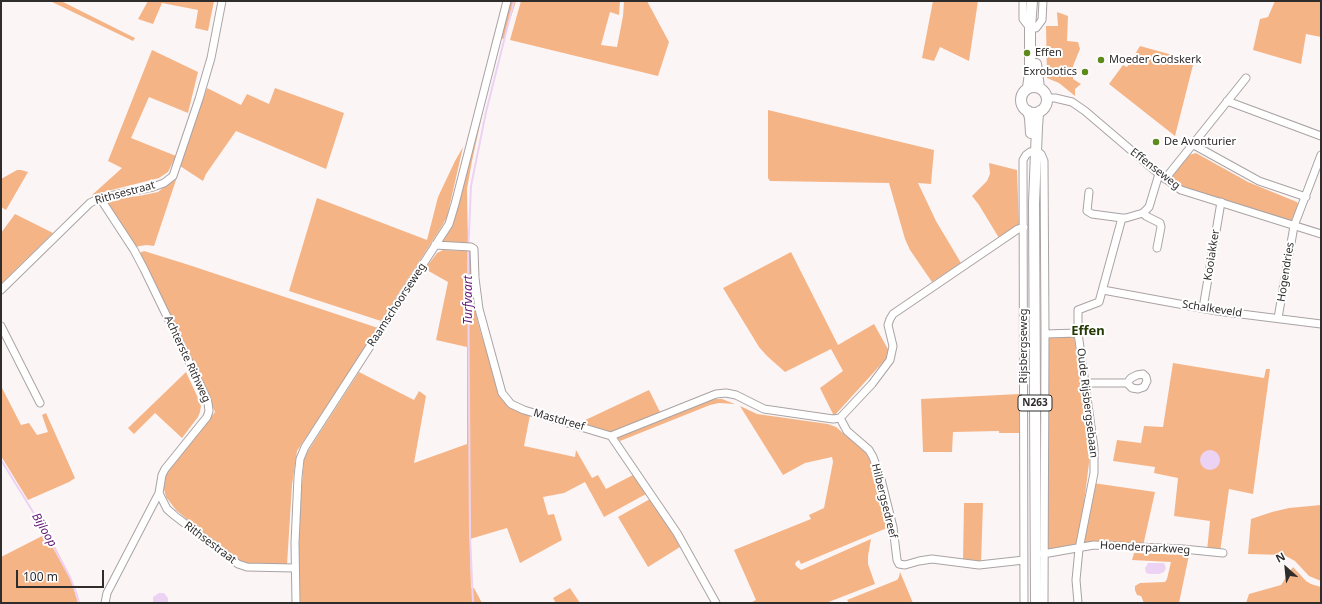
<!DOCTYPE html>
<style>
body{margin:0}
#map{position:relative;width:1322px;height:604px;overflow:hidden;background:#fcf5f6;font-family:"Noto Sans",sans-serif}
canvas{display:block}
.frame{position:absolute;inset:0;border:2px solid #2f2c2c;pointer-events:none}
.north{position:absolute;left:1266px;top:548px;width:40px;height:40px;-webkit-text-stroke:3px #fff;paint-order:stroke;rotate:333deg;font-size:11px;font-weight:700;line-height:16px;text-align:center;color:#2f2c2c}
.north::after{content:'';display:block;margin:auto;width:14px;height:18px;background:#2f2c2c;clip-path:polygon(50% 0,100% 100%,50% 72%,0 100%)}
.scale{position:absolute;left:16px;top:570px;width:88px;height:18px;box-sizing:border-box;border:2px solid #2f2c2c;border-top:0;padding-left:5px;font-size:12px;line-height:14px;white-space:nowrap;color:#2f2c2c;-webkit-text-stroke:3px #fff;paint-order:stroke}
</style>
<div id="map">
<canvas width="1322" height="604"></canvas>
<div class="frame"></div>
<div class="north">N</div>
<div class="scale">100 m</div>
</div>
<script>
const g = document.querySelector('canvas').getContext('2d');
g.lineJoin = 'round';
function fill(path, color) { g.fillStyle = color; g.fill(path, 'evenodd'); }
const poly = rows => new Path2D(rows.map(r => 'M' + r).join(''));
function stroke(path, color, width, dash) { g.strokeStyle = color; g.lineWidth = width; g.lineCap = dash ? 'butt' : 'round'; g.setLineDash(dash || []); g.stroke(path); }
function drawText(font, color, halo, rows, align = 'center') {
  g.font = font + ' "Noto Sans",sans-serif'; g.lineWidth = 4; g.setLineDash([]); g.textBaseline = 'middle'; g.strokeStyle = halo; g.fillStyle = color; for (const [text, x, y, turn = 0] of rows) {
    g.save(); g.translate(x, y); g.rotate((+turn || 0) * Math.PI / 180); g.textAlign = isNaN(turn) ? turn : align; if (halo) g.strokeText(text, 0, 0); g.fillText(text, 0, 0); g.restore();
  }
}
fill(poly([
 [50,1,61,1,135,38,133,41],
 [148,1,214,1,208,31,195,28,198,10,162,3,153,24,138,19],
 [504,1,516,1,504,39,499,38,472,161,467,189,468,245,441,242,458,202,492,42],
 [521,1,620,1,619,15,610,12,601,45,617,47,623,16,624,1,647,1,669,42,658,76,510,40],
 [933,1,978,1,969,61,940,47,934,61,922,58],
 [1275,1,1321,1,1321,37,1306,34,1301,64,1253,50,1260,19,1268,17],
 [1057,12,1068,16,1067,41,1078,42,1080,49,1073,66,1073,79,1081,84,1075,89,1075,96,1059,83,1047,78,1046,26,1058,26],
 [1140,46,1194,61,1175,136,1109,84,1123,65,1127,67],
 [152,50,198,72,188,113,149,97,131,138,176,156,168,172,159,178,92,195,122,168,108,161],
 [207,88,241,105,247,94,269,104,275,88,344,113,326,169,236,131,206,174,203,181,180,166],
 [768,110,934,150,931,184,918,183,936,221,961,263,932,282,910,250,905,239,889,183,770,181,768,178],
 [463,147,447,217,442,226,381,321,289,291,317,198,427,240,438,197,455,161],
 [1196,153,1248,182,1297,202,1298,204,1291,222,1184,187,1169,179,1189,155],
 [989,163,1017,170,1019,226,999,238,979,205,972,196,987,181,990,174],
 [17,170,21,170,28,172,6,210,1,207,1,179],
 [177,177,154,246,147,245,133,247,104,200,139,196,158,192],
 [15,214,53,233,1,284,1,233],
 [443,250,471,251,474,307,480,330,499,392,504,401,510,407,530,415,524,446,575,457,576,450,592,478,598,475,606,489,633,475,646,494,604,517,585,482,564,493,543,497,548,515,554,514,562,540,520,563,507,528,470,539,471,588,474,588,482,603,299,603,298,529,304,460,308,451,359,372,414,400,419,391,426,396,414,463,467,444,467,347,436,340,448,282,425,269,437,253],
 [144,251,189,265,378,328,297,451,292,485,287,565,250,564,236,561,176,510,166,497,164,489,163,482,165,475,215,412,166,307,137,254],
 [791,252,838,345,874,324,889,351,885,360,834,416,820,388,843,371,831,349,785,372,767,356,759,347,723,288],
 [1074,335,1089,448,1089,463,1083,511,1076,546,1056,549,1047,549,1047,337],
 [1173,363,1264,378,1266,369,1270,369,1253,494,1229,489,1220,552,1207,551,1210,521,1174,516,1178,478,1154,473,1155,467,1113,461,1117,440,1141,443,1144,426,1163,427],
 [186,372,198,398,201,406,200,412,198,417,182,438,155,413,134,434,128,428],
 [1,386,21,425,29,423,37,435,48,432,42,415,46,413,75,478,69,482,28,500,1,456],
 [649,390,660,412,612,432,579,423],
 [1019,394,1019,433,999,433,999,431,953,432,952,452,923,452,921,399],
 [716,399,722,399,735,404,719,403,710,405,620,441,617,437,709,400],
 [740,406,757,414,828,424,836,427,865,452,870,460,874,472,887,528,801,564,799,560,796,562,795,564,797,567,801,570,871,539,868,556,868,564,875,584,826,603,750,603,756,600,734,550,811,519,809,515,824,508,833,462,832,457,805,463,783,475],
 [1093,483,1155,492,1143,546,1082,545],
 [650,499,669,527,680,547,648,567,618,517],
 [964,503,983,503,981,563,963,560],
 [1321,505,1321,581,1309,576,1295,561,1284,555,1248,554,1251,519,1272,512,1289,508],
 [48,533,70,576,78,603,1,603,1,557],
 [1134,553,1189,555,1179,603,1144,603,1141,596,1137,595,1135,590,1135,586,1140,583,1165,582,1167,579,1171,562,1132,560],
 [1293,567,1306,581,1311,584,1321,587,1321,603,1246,603,1249,594,1281,585],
 [900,572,913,603,849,603,847,600,897,580,899,577],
 [570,588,580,603,556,603,553,598]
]), '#f5b486');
fill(poly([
 '1200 460a10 10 0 1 1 20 0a10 10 0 1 1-20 0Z',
 [1148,563,1164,563,1166,568,1164,572,1159,574,1150,574,1146,573,1145,568],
 [159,593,164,593,168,598,168,603,153,603,153,597]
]), '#ecd3f4');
stroke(poly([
 [1,460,43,528,70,577,77,595,79,603],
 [473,603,470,535,468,256,471,186,486,112,514,1]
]), '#ecd3f4', 2);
const minor = poly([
 [1023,1,1023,19,1030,28,1036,28,1042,20,1043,1],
 [1048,98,1055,98,1072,102,1085,111,1159,174,1181,190,1321,234],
 [1227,101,1321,136],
 [1192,144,1259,181,1306,197],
 [1165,179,1246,78],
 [1089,192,1087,211,1092,214,1122,218],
 [100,198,134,250,144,269,205,395,208,403,209,411,207,417,165,469,162,475,159,493,167,509,175,516,238,564,247,567,294,568],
 [1143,213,1146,216,1160,223,1161,227,1157,248],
 [435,245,471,247,474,249,475,278,479,309,502,393,511,404,524,410,611,436,677,533,716,603],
 [1,290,90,203,100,198,153,187,164,183,173,176,199,99,211,58,222,1],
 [1103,290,1217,311,1321,324],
 [1203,308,1221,202],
 [1278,318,1294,226,1321,155],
 [1,326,40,403],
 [1045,334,1078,333],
 [1084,383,1127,383,1132,388,1138,389,1144,387,1147,381,1146,377,1143,374,1137,375,1131,378,1127,383],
 [840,418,847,431,869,450,873,457,881,479,893,527,897,560,899,564,905,565,919,561,932,559,979,565,1024,560],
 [611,436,716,394,726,393,736,395,764,409,833,419,840,418,872,384,890,360,893,346,888,325,890,319,893,314,1018,229,1024,227],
 [1043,554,1094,545,1183,549,1223,553],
 [105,603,107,593,159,493],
 [296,603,295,543,298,477,300,459,305,447,449,224,455,204,507,1],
 [1024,603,1023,160,1026,155,1030,152,1037,151,1041,154,1044,161,1045,334,1044,603],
 [1078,603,1076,580,1079,549,1094,473,1094,448,1078,333,1078,310,1099,302,1122,218,1126,218,1143,213,1149,207,1159,174]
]);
const primary = poly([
 [1036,64,1039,88],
 '1021 100a13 13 0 1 1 26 0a13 13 0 1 1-26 0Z',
 [1028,88,1030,73,1030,28,1032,1],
 [1028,111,1030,118,1031,133],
 [1036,603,1034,203,1037,127,1038,114,1040,111]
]);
stroke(minor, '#aaa3a4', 9);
stroke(primary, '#aaa3a4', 12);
stroke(minor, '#fff', 7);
stroke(primary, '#fff', 10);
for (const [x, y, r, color] of [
 [1027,53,4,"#5d8a1a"],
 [1101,60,4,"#5d8a1a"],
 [1085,72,4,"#5d8a1a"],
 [1156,142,4,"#5d8a1a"]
]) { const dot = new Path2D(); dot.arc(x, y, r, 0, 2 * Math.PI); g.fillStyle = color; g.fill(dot); stroke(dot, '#fff', 1.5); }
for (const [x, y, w] of [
 [1035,403,34]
]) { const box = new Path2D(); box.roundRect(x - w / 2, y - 8, w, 16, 3); g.fillStyle = '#fff'; g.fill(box); stroke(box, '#2f2c2c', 1); }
drawText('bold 10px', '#2f2c2c', null, [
 ["N263",1035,403]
]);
drawText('11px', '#2f2c2c', '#fff', [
 ["Effen",1035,53],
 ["Moeder Godskerk",1109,60],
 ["Exrobotics",1077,72,"right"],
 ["De Avonturier",1164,142]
], 'left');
drawText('11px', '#2f2c2c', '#fff', [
 ["Effenseweg",1155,169,38],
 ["Rithsestraat",125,193,-15],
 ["Kooiakker",1212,255,-81],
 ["Hogendries",1286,272,-81],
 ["Raamschoorseweg",397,305,-57],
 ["Schalkeveld",1212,309,9],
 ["Rijsbergseweg",1024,346,-90],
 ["Achterste Rithweg",187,359,65],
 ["Oude Rijsbergsebaan",1087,403,83],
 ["Mastdreef",559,420,16],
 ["Hilbergsedreef",884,501,76],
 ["Rithsestraat",210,543,37],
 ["Hoenderparkweg",1145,548,3]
]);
drawText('italic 12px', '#631777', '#fff', [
 ["Turfvaart",469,300,-90],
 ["Bijloop",44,530,60]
]);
drawText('bold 13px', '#243904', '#fff', [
 ["Effen",1088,331]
]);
</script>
